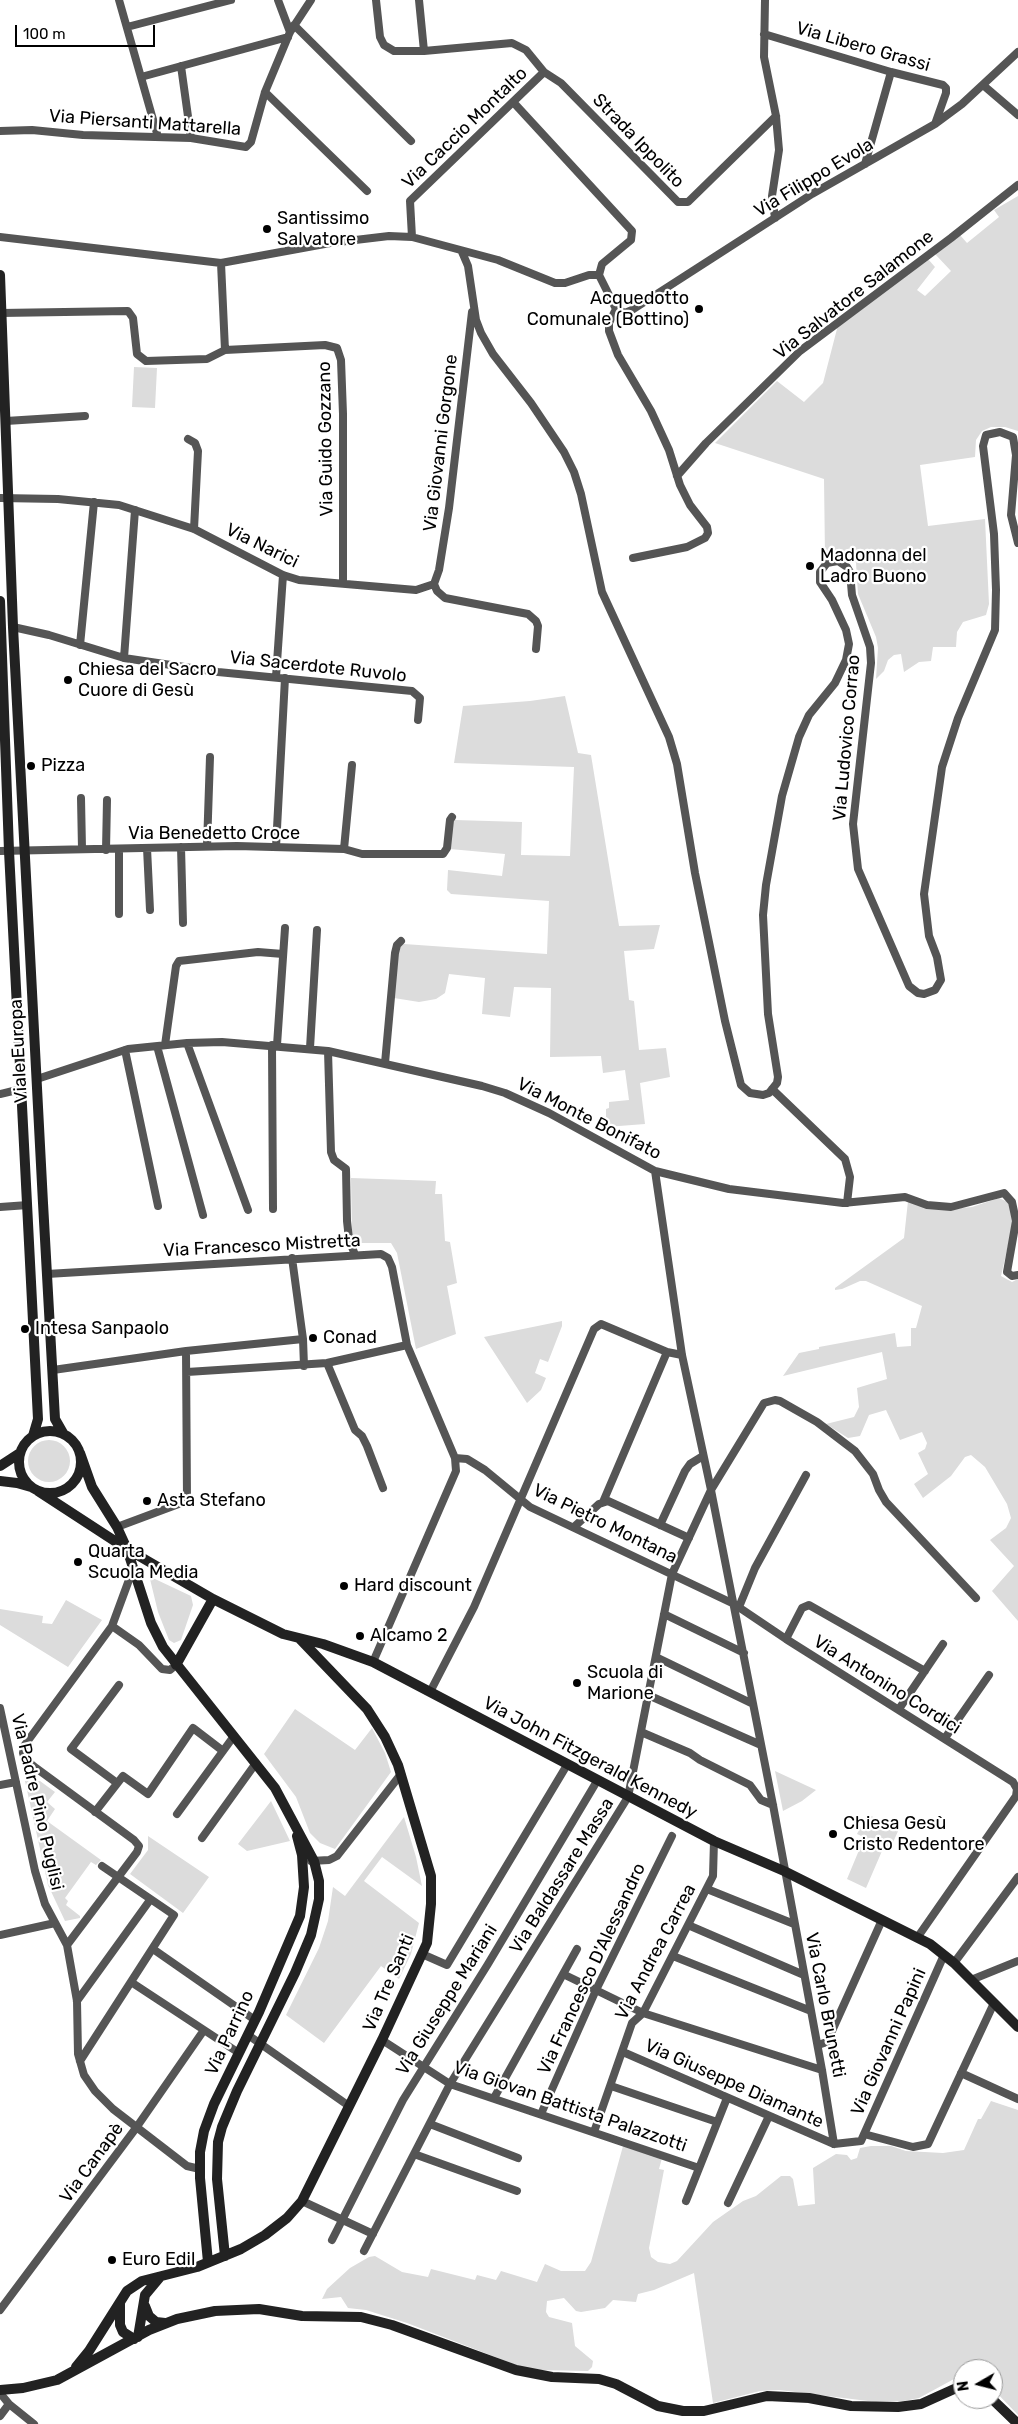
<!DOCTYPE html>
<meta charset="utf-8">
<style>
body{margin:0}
#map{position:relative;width:1018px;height:2424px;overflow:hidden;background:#fff;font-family:Rubik,sans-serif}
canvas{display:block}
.north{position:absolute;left:953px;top:2359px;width:50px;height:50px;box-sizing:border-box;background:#fff;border:1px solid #999;border-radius:50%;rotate:262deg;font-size:14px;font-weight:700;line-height:20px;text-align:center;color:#000}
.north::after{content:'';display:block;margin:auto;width:18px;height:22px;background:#000;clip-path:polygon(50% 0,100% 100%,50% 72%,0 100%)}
.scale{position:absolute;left:15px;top:25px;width:140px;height:22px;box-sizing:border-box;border:2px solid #000;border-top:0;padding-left:6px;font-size:15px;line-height:18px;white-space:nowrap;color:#000;-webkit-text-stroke:4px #fff;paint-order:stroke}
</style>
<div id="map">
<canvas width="1018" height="2424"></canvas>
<div class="north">N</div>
<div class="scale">100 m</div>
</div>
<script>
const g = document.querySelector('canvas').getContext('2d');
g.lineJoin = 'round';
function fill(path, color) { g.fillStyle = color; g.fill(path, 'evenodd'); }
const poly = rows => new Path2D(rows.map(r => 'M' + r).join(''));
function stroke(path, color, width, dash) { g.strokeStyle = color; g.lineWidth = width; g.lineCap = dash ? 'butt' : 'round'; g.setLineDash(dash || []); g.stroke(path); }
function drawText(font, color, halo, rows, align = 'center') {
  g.font = font + ' Rubik,sans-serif'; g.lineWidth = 4.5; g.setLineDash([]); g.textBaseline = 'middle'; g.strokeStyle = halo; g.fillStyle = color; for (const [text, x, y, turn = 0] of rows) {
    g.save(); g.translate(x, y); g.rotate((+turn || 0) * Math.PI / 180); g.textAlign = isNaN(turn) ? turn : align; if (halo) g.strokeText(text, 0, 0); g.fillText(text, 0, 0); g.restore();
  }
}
fill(poly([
 [1018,196,1018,431,1005,427,991,427,982,431,976,440,975,457,920,465,928,526,985,519,989,604,986,615,963,622,957,632,956,647,933,647,931,661,919,662,904,672,901,654,894,655,888,660,884,671,876,679,878,648,876,637,858,594,856,563,853,557,842,552,825,556,824,479,715,443,777,381,804,402,823,383,838,325,928,259,935,267,917,290,925,296,951,271,935,254,960,235,967,243,999,217,994,210],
 [134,367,157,368,155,408,132,407],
 [565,696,578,753,591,755,619,926,660,925,654,949,624,951,629,1000,634,1001,639,1050,666,1048,670,1077,640,1083,645,1124,606,1127,606,1109,609,1108,609,1102,629,1100,625,1070,603,1073,601,1056,550,1057,551,988,514,987,510,1017,482,1014,485,978,449,974,445,993,436,999,419,1002,394,998,397,954,401,945,404,944,547,954,549,901,451,894,447,890,448,870,502,876,505,854,450,849,452,822,455,820,522,822,521,855,570,856,574,767,454,763,463,706,530,701],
 [351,1178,436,1181,435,1194,442,1194,445,1241,450,1242,457,1283,447,1286,456,1334,416,1349,397,1253,391,1243,359,1243,352,1236],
 [999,1198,1010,1203,1013,1224,1001,1276,1012,1282,1018,1279,1018,1621,992,1591,1014,1566,990,1540,1006,1528,1011,1518,1007,1504,985,1467,971,1455,965,1457,951,1476,923,1498,914,1484,928,1474,918,1453,925,1449,927,1443,922,1432,900,1440,886,1410,869,1415,860,1436,848,1438,826,1424,854,1417,859,1407,857,1388,887,1379,882,1352,783,1376,799,1353,819,1349,819,1347,895,1333,897,1347,911,1346,911,1328,916,1328,922,1306,866,1281,860,1281,842,1289,835,1290,835,1288,904,1238,908,1201,952,1209,972,1207],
 [562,1321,562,1326,548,1362,540,1359,535,1373,546,1378,541,1390,527,1403,484,1337],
 '28 1461a21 21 0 1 1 42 0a21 21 0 1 1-42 0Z',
 [150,1579,155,1579,191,1596,193,1605,181,1640,174,1643,169,1640,158,1612],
 [66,1600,102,1620,68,1667,0,1625,0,1609,43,1616,42,1623,52,1624],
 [295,1709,355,1750,372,1728,385,1753,391,1772,335,1849,320,1843,310,1833,296,1797,264,1754],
 [775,1771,816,1790,802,1801,783,1811],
 [25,1781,40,1781,55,1792,47,1802,55,1809,47,1821,101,1860,96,1865,91,1862,65,1898,68,1901,66,1905,80,1916,80,1918,65,1921,48,1885],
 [271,1801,290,1841,247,1851,238,1844],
 [867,1814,899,1829,890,1849,857,1834],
 [404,1817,416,1857,422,1886,382,1857,364,1881,419,1923,411,1954,399,1979,381,1966,324,2043,286,2015,319,1948,328,1921,333,1887,345,1896],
 [148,1836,209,1877,183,1913,130,1874,148,1850],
 [862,1843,882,1851,866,1888,847,1879],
 [991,2101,1018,2110,1018,2415,993,2389,993,2369,963,2369,963,2377,954,2379,919,2398,904,2401,876,2402,779,2390,760,2391,713,2403,694,2273,654,2290,638,2294,636,2302,613,2300,605,2308,581,2312,576,2311,564,2298,547,2301,546,2312,549,2317,572,2323,575,2346,593,2361,592,2367,588,2371,537,2370,516,2365,407,2323,366,2310,348,2308,341,2297,322,2299,327,2289,350,2268,369,2257,375,2256,402,2272,428,2277,431,2269,475,2280,477,2275,496,2280,501,2271,537,2282,545,2264,561,2271,585,2271,591,2262,623,2146,662,2158,659,2169,664,2170,649,2248,651,2257,658,2262,670,2264,677,2261,713,2222,743,2201,756,2196,781,2176,790,2176,793,2179,798,2206,815,2204,813,2168,836,2154,847,2155,851,2160,857,2158,860,2148,871,2146,891,2146,906,2151,943,2153,964,2150,978,2119,981,2119]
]), '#dcdcdc');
stroke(poly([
 [119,0,158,137],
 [278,0,290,32],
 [376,0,380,37,384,45,394,51,424,51,512,43,526,50,544,72,561,83,678,202,688,202,776,116],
 [419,0,424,51],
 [765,0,764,57,776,116,779,150,772,196,775,218],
 [294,25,411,141],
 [127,27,231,0],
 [764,34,891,72,943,85,946,88,946,93,935,124],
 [181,66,191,138],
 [141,77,288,37],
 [983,85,1018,115],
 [265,92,367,191],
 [514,103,632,231,631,240,602,264,599,275],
 [0,131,32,130,83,135,191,138,246,147,251,142,265,92,290,32,311,0],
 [865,164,891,72],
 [0,237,221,263,330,243,389,236,412,237,498,260,555,283,565,283,589,275,599,275,616,309],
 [412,237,410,201,544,72],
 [462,252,468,266,476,320,481,333,493,354,531,403,564,452,574,472,581,494,602,592,669,737,677,764,695,873,725,1021,741,1085,750,1093,763,1095,769,1093,777,1083,778,1077,768,1014,763,915,766,885,782,796,799,737,809,715,835,683,846,660,849,644,846,630,832,600,820,582,820,572,827,563,832,562,838,561,847,567,850,572,852,595,870,647,871,663,853,824,858,869,909,986,918,993,924,994,935,990,941,980,937,957,929,936,924,894,942,767,958,718,995,630,996,590,994,534,983,446,986,435,1000,432,1013,437,1016,455,1011,515,1018,543],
 [221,263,225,350],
 [616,309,625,313,632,310,812,194,935,124,962,104,1018,52],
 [616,309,609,323,609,331,618,355,651,411,669,450,680,485,690,505,707,527,708,533,705,538,687,547,633,558],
 [1,313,128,311,133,318,137,354,146,361,207,359,225,350,325,345,337,348,341,360,343,414,343,582],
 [6,421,85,416],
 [188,439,195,443,198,451,194,529],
 [677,476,706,443,800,351,951,238,1018,185],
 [0,498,58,499,119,505,194,529,283,575,299,580,416,590,434,584,437,591,445,598,528,614,536,621,538,626,536,649],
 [434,584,439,570,449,508,472,312],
 [13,627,49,635,124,658,218,672,412,691,420,698,418,720],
 [80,645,94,502],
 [124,658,135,510],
 [276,677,283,575],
 [81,798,82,849],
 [207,846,210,757],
 [181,847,183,923],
 [276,847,285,678],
 [147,848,150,910],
 [119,849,119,914],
 [344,849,362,854,443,854,447,848,450,820,452,817],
 [106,850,107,800],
 [0,851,237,846,344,849,352,765],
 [187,1043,248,1210],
 [165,1045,176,966,179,961,258,952,283,954],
 [272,1045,273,1209],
 [277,1045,285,928],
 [157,1046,203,1215],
 [310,1048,317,930],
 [125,1050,158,1206],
 [328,1051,331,1152,334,1160,346,1169,347,1221,349,1239,355,1255],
 [385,1063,395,953,397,945,401,941],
 [37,1079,128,1049,187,1043,222,1042,328,1051,482,1086,505,1093,549,1113,655,1171,729,1189,843,1203,905,1197,927,1205,951,1207,1004,1193,1012,1202,1016,1221,1007,1272,1012,1276,1018,1275],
 [772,1089,845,1159,850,1177,847,1203],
 [0,1094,21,1089],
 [655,1171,682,1355,711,1490,773,1805,822,2070,834,2144],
 [0,1207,28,1205],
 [292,1258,303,1339,304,1366],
 [47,1274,381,1254,388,1258,392,1267,407,1345],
 [327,1363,355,1430,362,1436,367,1446,383,1488],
 [53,1370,186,1351,303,1339],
 [187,1372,327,1363,407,1345,455,1458,467,1459,485,1470,530,1507,734,1604,786,1639,1013,1782,1017,1789,1016,1796,917,1938],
 [603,1502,667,1352],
 [660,1525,685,1471,690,1464,703,1456],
 [117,1527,184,1502,187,1499,186,1351],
 [574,1527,599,1504,608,1501,689,1538],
 [739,1607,755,1568,806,1475],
 [664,1614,744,1653],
 [112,1626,139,1645,162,1669,170,1670,176,1665],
 [786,1639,802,1608,809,1605,925,1671],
 [656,1657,753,1704],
 [373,1662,456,1471,455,1458],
 [430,1692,474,1607,594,1329,601,1324,667,1352,682,1355],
 [648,1695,761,1745],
 [0,1708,35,1871,45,1904,67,1945,77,2001,78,2054,84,2075,95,2091,113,2109,187,2166,200,2169],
 [899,1709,943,1644],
 [641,1732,690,1753,700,1760,750,1785,761,1800,773,1805],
 [945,1738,989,1675],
 [117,1783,71,1749,119,1685],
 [0,1785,16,1782],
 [95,1812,123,1776,148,1794,193,1728,223,1751],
 [177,1814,234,1736],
 [202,1838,256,1763],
 [311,1861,329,1860,337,1856,401,1774],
 [707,1889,794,1924],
 [688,1925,804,1975],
 [0,1935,55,1923],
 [67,1945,137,1852,139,1846,134,1840,36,1768,25,1759,23,1753,24,1746,112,1626,133,1569],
 [153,1949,255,2020],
 [422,1954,447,1965,567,1765],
 [673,1956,811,2011],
 [954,1963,1018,1877],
 [563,1974,643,2013,822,2070],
 [971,1980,1018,1961],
 [131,1982,239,2053],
 [77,2001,150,1900],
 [248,2035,349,2106],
 [382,2040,450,2084,699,2168],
 [818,2045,827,2042,882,1920],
 [623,2052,834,2144],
 [80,2061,174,1915,102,1866],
 [961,2073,1018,2099],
 [611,2086,717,2122],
 [494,2098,577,1949],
 [541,2114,596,1990,672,1836],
 [430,2124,518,2158],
 [594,2132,632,2023,643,2013,713,1876,714,1841],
 [864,2134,913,2147,928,2144,994,2003],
 [834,2144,861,2141,944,1955],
 [414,2154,517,2191],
 [302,2201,373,2234],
 [686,2201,727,2098],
 [728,2203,769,2116],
 [332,2240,403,2100,488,1964,597,1781],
 [364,2251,450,2084,628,1797,672,1574,711,1490,764,1403,775,1400,780,1401,817,1422,855,1451,873,1474,879,1490,886,1502,976,1598],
 [0,2310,136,2128,204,2030],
 [0,2393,9,2404,0,2416],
 [9,2404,34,2424]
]), '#555', 8);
stroke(poly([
 [0,275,13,627,43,1203,55,1419,63,1433],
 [0,601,9,851,38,1419,33,1436],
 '19 1462a31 31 0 1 1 62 0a31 31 0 1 1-62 0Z',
 [80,1453,92,1487,117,1527,127,1549,151,1623,163,1647,275,1788,314,1861,319,1881,319,1899,311,1935,295,1973,237,2091,222,2127,218,2142,217,2179,225,2256],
 [0,1466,20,1453],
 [0,1481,17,1483,31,1487],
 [38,1491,127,1549,213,1599,283,1634,323,1644,373,1662,714,1841,784,1871,930,1944,954,1963,1018,2027],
 [176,1665,213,1599],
 [208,2262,200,2178,200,2152,204,2131,214,2104,259,2012,300,1916,304,1887,302,1855,297,1836],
 [120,2303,120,2325,123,2332,134,2339],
 [145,2306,149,2316,156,2322,165,2323],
 [138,2337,145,2295,160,2277],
 [76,2367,89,2351,127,2291,142,2281,197,2267,241,2249,265,2235,287,2218,302,2201,382,2040,427,1943,431,1904,431,1876,398,1765,385,1737,367,1709,299,1638],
 [0,2390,23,2388,57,2380,149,2330,177,2319,215,2311,259,2309,302,2316,361,2317,392,2325,516,2370,552,2377,599,2379,616,2384,658,2406,683,2411,704,2411,767,2396,809,2398,851,2406,898,2407,921,2404,963,2385],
 [992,2399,1018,2424]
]), '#222', 10);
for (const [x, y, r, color] of [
 [267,229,5,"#000"],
 [699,309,5,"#000"],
 [810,566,5,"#000"],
 [68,680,5,"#000"],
 [31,766,5,"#000"],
 [25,1329,5,"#000"],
 [313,1338,5,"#000"],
 [147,1501,5,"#000"],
 [78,1562,5,"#000"],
 [344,1586,5,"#000"],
 [360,1636,5,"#000"],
 [577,1683,5,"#000"],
 [833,1834,5,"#000"],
 [112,2260,5,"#000"]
]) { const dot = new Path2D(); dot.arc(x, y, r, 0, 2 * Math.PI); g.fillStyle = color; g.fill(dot); stroke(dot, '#fff', 2); }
drawText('18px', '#000', '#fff', [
 ["Via Libero Grassi",863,47,16],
 ["Via Piersanti Mattarella",145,123,4],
 ["Via Caccio Montalto",465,128,-44],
 ["Strada Ippolito",638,141,46],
 ["Via Filippo Evola",814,178,-31],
 ["Via Salvatore Salamone",854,295,-38],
 ["Via Guido Gozzano",326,439,-91],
 ["Via Giovanni Gorgone",441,443,-83],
 ["Via Narici",262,546,26],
 ["Via Sacerdote Ruvolo",318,667,6],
 ["Via Ludovico Corrao",847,738,-85],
 ["Via Benedetto Croce",214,834],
 ["Viale Europa",19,1051,-93],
 ["Via Monte Bonifato",589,1119,27],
 ["Via Francesco Mistretta",262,1246,-3],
 ["Via Pietro Montana",605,1524,26],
 ["Via Antonino Cordici",887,1685,32],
 ["Via John Fitzgerald Kennedy",590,1758,28],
 ["Via Padre Pino Puglisi",37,1802,77],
 ["Via Baldassare Massa",562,1876,-58],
 ["Via Andrea Carrea",656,1952,-62],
 ["Via Francesco D'Alessandro",592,1969,-65],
 ["Via Tre Santi",389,1983,-67],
 ["Via Giuseppe Mariani",447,2000,-58],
 ["Via Carlo Brunetti",825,2005,79],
 ["Via Parrino",230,2033,-65],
 ["Via Giovanni Papini",889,2042,-66],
 ["Via Giuseppe Diamante",734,2084,24],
 ["Via Giovan Battista Palazzotti",570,2107,19],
 ["Via Canapè",92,2163,-54]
]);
drawText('18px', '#000', '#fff', [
 ["Santissimo",277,219],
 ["Salvatore",277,240],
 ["Acquedotto",689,299,"right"],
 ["Comunale (Bottino)",689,320,"right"],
 ["Madonna del",820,556],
 ["Ladro Buono",820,577],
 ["Chiesa del Sacro",78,670],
 ["Cuore di Gesù",78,691],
 ["Pizza",41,766],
 ["Intesa Sanpaolo",35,1329],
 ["Conad",323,1338],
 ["Asta Stefano",157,1501],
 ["Quarta",88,1552],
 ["Scuola Media",88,1573],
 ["Hard discount",354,1586],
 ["Alcamo 2",370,1636],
 ["Scuola di",587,1673],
 ["Marione",587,1694],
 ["Chiesa Gesù",843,1824],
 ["Cristo Redentore",843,1845],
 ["Euro Edil",122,2260]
], 'left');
</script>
